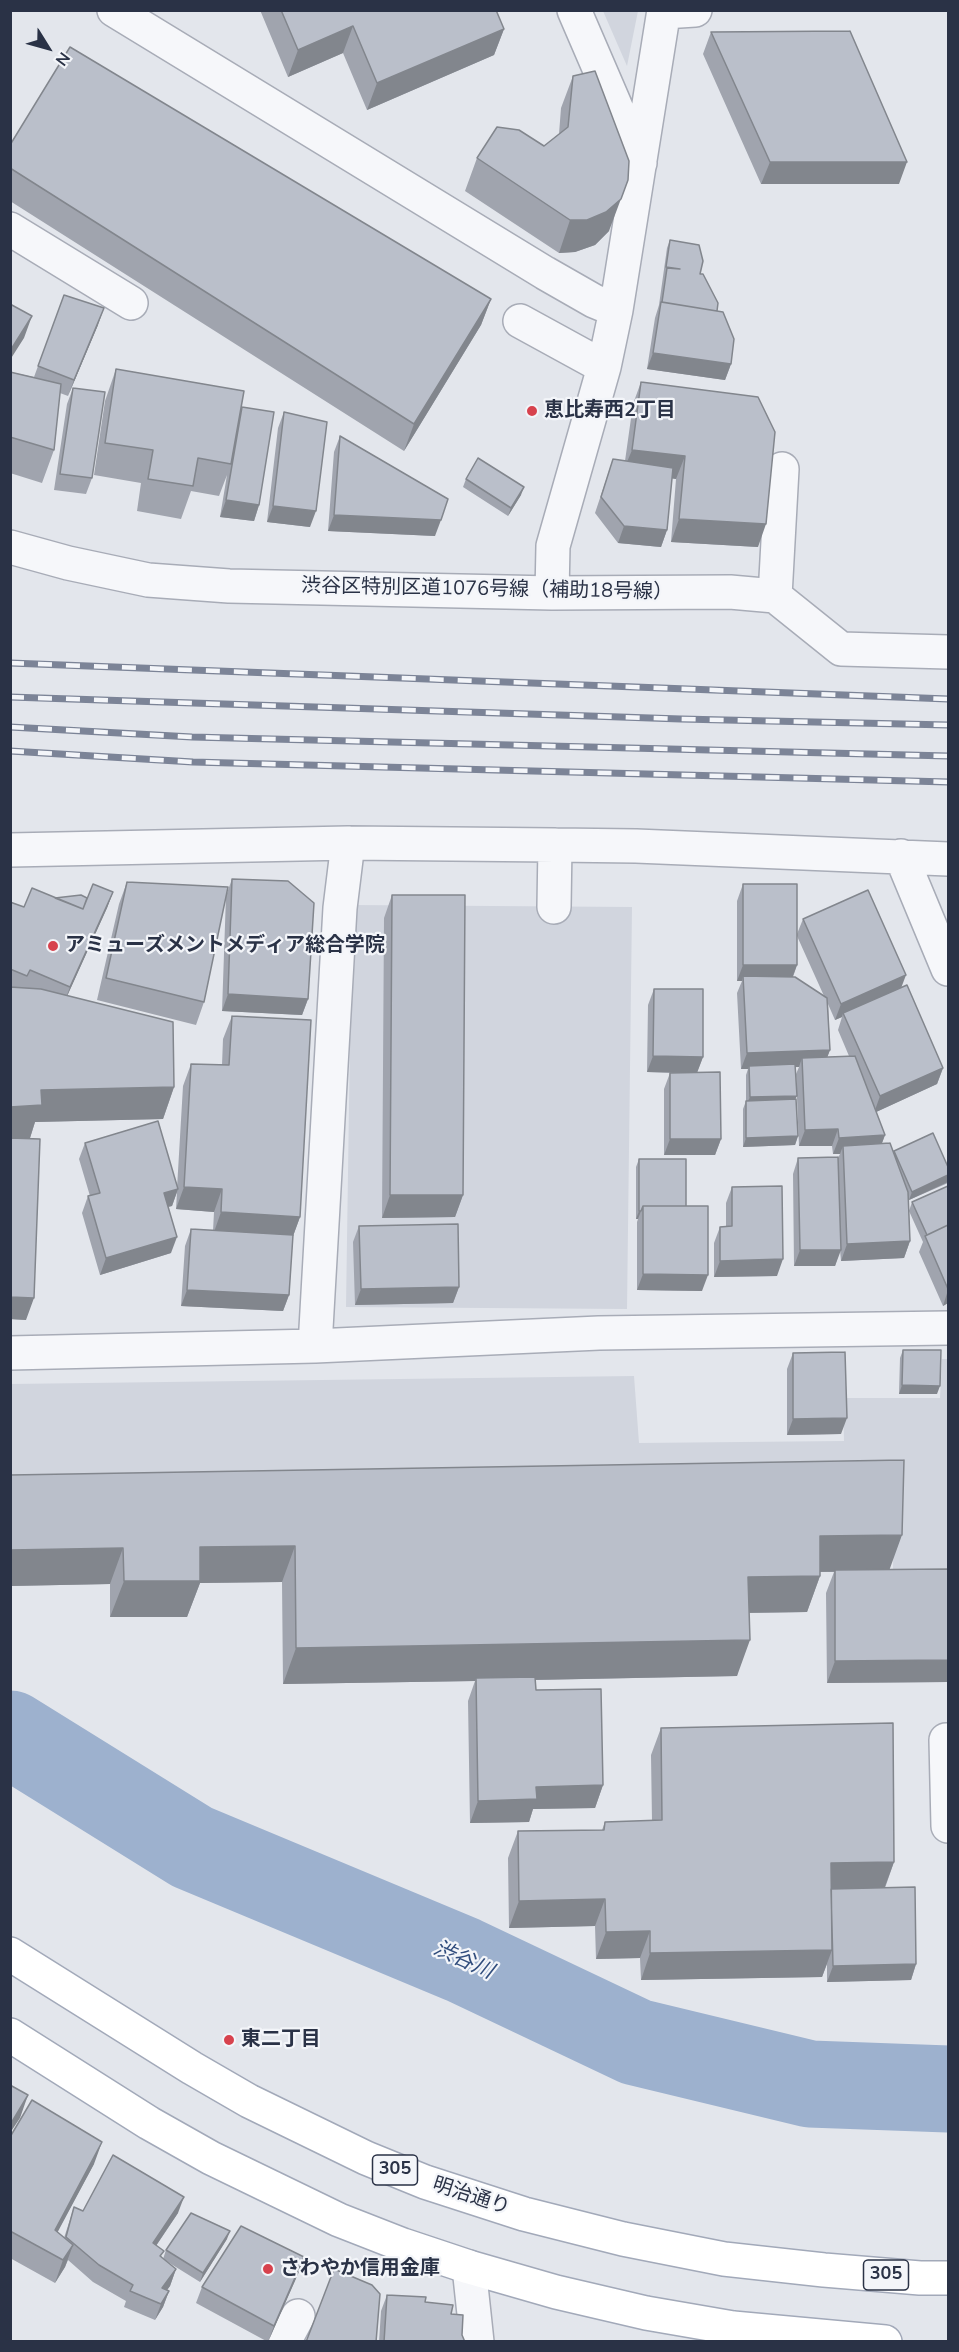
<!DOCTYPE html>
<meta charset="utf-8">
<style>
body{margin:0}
#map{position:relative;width:959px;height:2352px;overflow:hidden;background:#e3e6ec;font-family:"Nunito Sans",sans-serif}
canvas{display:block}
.frame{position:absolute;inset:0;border:12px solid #2a3246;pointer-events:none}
.north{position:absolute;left:18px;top:18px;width:60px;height:60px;-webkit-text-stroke:4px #f3f5f9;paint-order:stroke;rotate:127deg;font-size:16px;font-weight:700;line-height:24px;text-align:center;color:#2a3246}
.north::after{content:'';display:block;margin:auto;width:21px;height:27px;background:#2a3246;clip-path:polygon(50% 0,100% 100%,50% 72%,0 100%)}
</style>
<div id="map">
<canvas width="959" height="2352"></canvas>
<div class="frame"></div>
<div class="north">N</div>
</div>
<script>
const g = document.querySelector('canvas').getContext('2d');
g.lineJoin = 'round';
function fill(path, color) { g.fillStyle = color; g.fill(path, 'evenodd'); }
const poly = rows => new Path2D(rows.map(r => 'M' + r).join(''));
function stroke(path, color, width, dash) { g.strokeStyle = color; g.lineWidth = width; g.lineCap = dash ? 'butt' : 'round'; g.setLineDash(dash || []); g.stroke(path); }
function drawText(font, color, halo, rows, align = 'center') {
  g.font = font + ' "Nunito Sans","Noto Sans JP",sans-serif'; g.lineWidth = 4.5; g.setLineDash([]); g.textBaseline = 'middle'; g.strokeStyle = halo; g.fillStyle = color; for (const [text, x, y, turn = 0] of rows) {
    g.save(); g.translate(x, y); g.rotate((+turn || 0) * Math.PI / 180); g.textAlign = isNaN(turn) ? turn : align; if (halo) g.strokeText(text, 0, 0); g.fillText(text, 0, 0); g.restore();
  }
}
fill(poly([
 [603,11,638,11,627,66],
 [352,905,632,907,627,1309,346,1307],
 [942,1359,948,1359,948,1572,893,1572,894,1491,11,1506,10,1384,634,1376,639,1443,844,1441,843,1398,940,1398]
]), '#d1d5de');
stroke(poly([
 [10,1734,192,1847,463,1960,636,2042,810,2084,948,2089]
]), '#9db1ce', 87);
const minor = poly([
 [114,10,545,273,594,301,616,310],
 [574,10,640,163],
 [664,12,695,10],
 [10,229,131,303],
 [520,321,604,367],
 [10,547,68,563,148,580,229,586,552,593,730,592,775,596,841,649,948,652],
 [552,593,553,546,604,367,616,310,664,10],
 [775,596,782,469],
 [10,850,348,843,555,845,636,846,948,859],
 [901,856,948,969],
 [554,907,555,845],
 [315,1346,340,908,348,843],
 [10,1353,315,1346,599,1333,948,1328],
 [948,1740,946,1740,948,1826],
 [469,2267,477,2342],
 [284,2342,298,2316]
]);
const major = poly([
 [10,1954,192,2068,249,2101,366,2158,425,2182,524,2214,623,2239,724,2259,824,2270,920,2278,948,2278],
 [10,2035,149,2123,211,2158,339,2220,403,2245,469,2267,556,2292,646,2313,733,2328,885,2342]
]);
stroke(minor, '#a8acb7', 36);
stroke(major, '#a2a9b9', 36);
stroke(minor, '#f6f7fa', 33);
stroke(major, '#fff', 33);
const rail = poly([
 [10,663,948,699],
 [10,697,681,719,948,725],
 [10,727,192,737,948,756],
 [10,751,193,762,948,782]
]);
stroke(rail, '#7c8497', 7);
stroke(rail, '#f3f5f9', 4.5, [14]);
fill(poly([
 [260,10,496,10,504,29,494,55,367,110,343,53,288,77],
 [711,32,899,184,761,184,703,54],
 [573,76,609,231,595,245,575,252,559,253,465,191,477,158,544,146,559,134,561,108],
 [10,145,491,299,481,325,404,451,10,201],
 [670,240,700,274,717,311,731,364,725,380,647,369,655,318,659,305,667,248],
 [64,295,98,325,68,396,60,393,54,450,42,483,10,473,10,372,34,377],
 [116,369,240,411,259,505,254,521,220,517,227,475,219,496,191,491,181,519,137,511,141,483,94,475,105,401],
 [641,382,758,547,671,542,676,479,672,478,667,530,661,547,618,543,595,513,613,459,625,461,633,404],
 [73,388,92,478,86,494,54,490,67,404],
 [284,412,310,527,267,522,278,428],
 [340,436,435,536,328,531,334,452],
 [466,479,521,495,508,516,463,487],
 [232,879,308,999,302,1015,222,1011,226,896],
 [127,882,204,1002,196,1025,97,1000,119,904],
 [743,884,797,934,803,919,901,988,943,1068,937,1084,876,1112,885,1135,882,1143,894,1152,948,1183,909,1200,908,1198,910,1241,904,1258,841,1261,840,1250,835,1266,794,1266,793,1174,798,1158,838,1158,840,1154,833,1154,832,1146,799,1146,796,1074,799,1067,795,1067,795,1099,798,1136,795,1145,743,1147,743,1109,746,1101,746,1075,748,1069,741,1069,737,993,742,981,737,981,737,901],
 [797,936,824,996,793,977,797,965],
 [828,1004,835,1020,842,1017,838,1030,849,1056,827,1057,830,1050],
 [113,892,107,908,67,996,174,1087,163,1119,35,1122,30,1138,17,1138,26,1320,10,1319,10,902,24,907,55,898,87,898],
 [392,895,463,1195,455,1217,382,1218,384,918],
 [654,989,703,1057,697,1072,721,1139,715,1155,664,1155,664,1089,670,1073,673,1073,647,1072,648,1005],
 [232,1016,300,1217,293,1236,289,1295,283,1311,181,1306,185,1246,191,1229,213,1231,214,1212,176,1209,177,1192,172,1206,168,1207,171,1253,100,1275,82,1213,88,1196,90,1196,79,1159,85,1143,177,1188,183,1086,191,1064,222,1065,223,1039],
 [639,1159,686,1206,702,1291,637,1290,637,1222,638,1219,636,1219,636,1167],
 [948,1186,948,1303,943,1306,919,1252,923,1242,909,1211,912,1202],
 [732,1187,777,1276,714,1277,714,1243,720,1227,726,1226,726,1203],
 [359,1226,459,1287,453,1303,355,1305,353,1242],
 [903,1350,937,1394,899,1394,900,1358],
 [793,1353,841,1434,787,1435,787,1369],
 [10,1475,889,1570,948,1569,948,1682,827,1683,826,1593,834,1572,820,1572,820,1576,807,1612,749,1613,737,1676,535,1680,536,1690,603,1785,595,1808,533,1809,529,1822,470,1823,468,1701,475,1681,283,1684,282,1582,200,1583,187,1617,110,1617,110,1584,10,1586],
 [661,1728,894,1862,885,1888,916,1964,911,1980,827,1982,827,1964,822,1977,641,1980,640,1958,596,1959,595,1926,509,1928,508,1858,518,1831,602,1830,605,1822,652,1821,651,1755],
 [10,2137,94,2164,57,2232,64,2238,74,2207,83,2211,178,2213,156,2246,163,2259,166,2250,227,2239,200,2282,163,2259,176,2269,170,2286,167,2290,169,2291,163,2307,155,2320,124,2307,126,2301,93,2282,68,2260,65,2267,55,2283,10,2258],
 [304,2257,298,2274,268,2342,196,2303,202,2287],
 [387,2295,425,2302,451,2314,465,2342,379,2342,381,2311]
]), '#a0a4ae');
fill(poly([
 [353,26,343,53,288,77,298,50],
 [504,29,494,55,367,110,377,83],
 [770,162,907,162,899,184,761,184],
 [628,180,609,231,595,245,575,252,559,253,570,220],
 [491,299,481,325,404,451,414,424],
 [104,308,98,325,68,396,74,380],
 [32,316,24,338,10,360,10,351],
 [653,353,731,364,725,380,647,369],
 [632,450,685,456,676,479,623,472],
 [524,487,521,495,508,516,511,508],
 [226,500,259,505,254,521,220,517],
 [273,506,316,511,310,527,267,522],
 [334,515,441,520,435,536,328,531],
 [679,519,766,524,758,547,671,542],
 [624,526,667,530,661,547,618,543],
 [113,892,107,908,64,1003,70,987],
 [743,965,797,965,791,981,743,976,742,981,737,981],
 [906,975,900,991,843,1013,842,1017,835,1020,841,1004],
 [228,994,308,999,302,1015,222,1011],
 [830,1050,824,1066,802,1058,799,1067,749,1068,749,1066,748,1069,741,1069,747,1053],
 [653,1056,703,1057,697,1073,647,1072],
 [943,1068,937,1084,874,1113,880,1096],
 [174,1087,163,1119,35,1122,30,1138,10,1139,10,1107,41,1090],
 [797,1096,793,1104,746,1105,750,1097],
 [838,1129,832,1146,799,1146,805,1130],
 [885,1135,879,1151,843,1146,840,1154,833,1154,839,1138],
 [798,1136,795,1145,743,1147,746,1138],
 [670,1139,721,1139,715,1155,664,1155],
 [948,1175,948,1182,909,1200,912,1192],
 [184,1187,222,1189,214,1212,176,1209],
 [178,1189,172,1206,158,1209,164,1193],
 [390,1195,463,1195,455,1217,382,1218],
 [639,1211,641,1211,638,1219,636,1219],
 [221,1212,300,1217,292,1239,213,1235],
 [177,1237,171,1253,100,1275,106,1258],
 [910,1241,904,1258,841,1261,847,1244],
 [800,1250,841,1250,835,1266,794,1266],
 [783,1259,777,1276,714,1277,720,1261],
 [643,1274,708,1275,702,1291,637,1290],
 [459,1287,453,1303,355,1305,361,1289],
 [187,1290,289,1295,283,1311,181,1306],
 [948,1290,948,1303,943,1306],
 [10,1297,34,1298,26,1320,10,1319],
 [902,1385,940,1386,937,1394,899,1394],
 [847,1418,841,1434,787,1435,793,1419],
 [902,1535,889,1571,807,1572,820,1536],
 [295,1546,282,1582,200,1583,187,1617,110,1617,124,1581,200,1547],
 [123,1548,110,1584,10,1586,10,1550],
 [820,1576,807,1612,735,1613,748,1577],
 [750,1640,737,1676,476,1681,476,1678,475,1681,283,1684,296,1648],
 [948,1660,948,1682,827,1683,835,1661],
 [603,1785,595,1808,533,1809,529,1822,470,1823,478,1801,536,1787],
 [894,1862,884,1889,821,1890,831,1863],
 [605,1899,595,1926,509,1928,519,1901],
 [650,1931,640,1958,596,1959,606,1932],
 [832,1950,822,1977,641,1980,650,1953],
 [916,1964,911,1980,827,1982,833,1966],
 [28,2095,20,2118,10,2133,10,2125],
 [102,2142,94,2164,47,2252,55,2230],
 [184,2197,178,2213,147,2259,153,2243],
 [230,2231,227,2239,200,2282,203,2273],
 [73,2245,65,2267,55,2283,63,2260],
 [304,2257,298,2274,268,2342,274,2326],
 [176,2269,170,2286,157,2304,162,2288],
 [169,2291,163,2307,155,2320,161,2304]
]), '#82868d');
const building = poly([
 [281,10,496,10,504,29,377,83,353,26,298,50,281,10],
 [850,31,907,162,770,162,711,32,850,31],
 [70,47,491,299,414,424,10,168,10,145,70,47],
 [595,71,629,161,628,180,621,199,606,212,587,220,570,220,477,158,497,127,519,130,544,146,568,127,573,76,595,71],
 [670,240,699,245,703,261,700,274,703,274,718,303,717,311,662,302,667,268,680,269,666,267,670,240],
 [64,295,104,308,74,380,38,366,64,295],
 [661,302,723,312,734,339,731,364,653,353,661,302],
 [10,304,32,316,10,351,10,304],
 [116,369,244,391,231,464,198,458,193,486,148,479,153,450,105,443,116,369],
 [10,372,61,384,54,450,10,437,10,372],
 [641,382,758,397,775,432,766,524,679,519,685,456,632,450,641,382],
 [73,388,105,392,92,478,60,474,73,388],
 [242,407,274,412,259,505,226,500,242,407],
 [284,412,327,422,316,511,273,506,284,412],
 [340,436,448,499,441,520,334,515,340,436],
 [478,458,524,487,511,508,466,479,478,458],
 [613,459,673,468,667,530,624,526,601,497,613,459],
 [232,879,288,881,314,903,308,999,228,994,232,879],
 [127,882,228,887,204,1002,106,978,127,882],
 [93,884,113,892,70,987,30,970,27,976,10,969,10,902,24,907,32,888,83,909,93,884],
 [743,884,797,884,797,965,743,965,743,884],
 [868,890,906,975,841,1004,803,919,868,890],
 [81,895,87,898,83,909,55,898,81,895],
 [392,895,465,895,463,1195,390,1195,392,895],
 [743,976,795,977,827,998,830,1050,747,1053,743,976],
 [907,985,943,1068,880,1096,843,1013,907,985],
 [10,987,41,989,173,1022,174,1087,41,1090,42,1105,10,1107,10,987],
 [654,989,703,989,703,1057,653,1056,654,989],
 [232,1016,311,1020,300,1217,221,1212,222,1189,184,1187,191,1064,229,1065,232,1016],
 [855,1056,885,1135,839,1138,838,1129,805,1130,802,1058,855,1056],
 [795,1064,797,1096,750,1097,749,1066,795,1064],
 [720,1072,721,1139,670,1139,670,1073,720,1072],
 [796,1099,798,1136,746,1138,746,1101,796,1099],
 [158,1121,178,1189,164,1193,177,1237,106,1258,88,1196,100,1193,85,1143,158,1121],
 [933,1133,948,1167,948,1175,912,1192,894,1151,933,1133],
 [10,1138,40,1139,34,1298,10,1297,10,1138],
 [890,1143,908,1192,910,1241,847,1244,843,1146,890,1143],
 [838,1157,841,1250,800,1250,798,1158,838,1157],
 [639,1159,686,1159,686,1206,643,1206,641,1211,639,1211,639,1159],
 [782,1186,783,1259,720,1261,720,1227,732,1226,732,1187,782,1186],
 [948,1186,948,1225,927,1235,912,1202,948,1186],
 [643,1206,708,1206,708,1275,643,1274,643,1206],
 [458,1224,459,1287,361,1289,359,1226,458,1224],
 [948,1225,948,1289,925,1236,948,1225],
 [191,1229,293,1235,289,1295,187,1290,191,1229],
 [903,1350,941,1350,940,1386,902,1385,903,1350],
 [845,1352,847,1418,793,1419,793,1353,845,1352],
 [904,1460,902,1535,820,1536,820,1576,748,1577,750,1640,296,1648,295,1546,200,1547,200,1581,124,1581,123,1548,10,1550,10,1475,904,1460],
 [948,1569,948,1660,835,1661,835,1570,948,1569],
 [535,1677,536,1690,601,1689,603,1785,536,1787,537,1799,478,1801,476,1678,535,1677],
 [893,1723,894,1862,831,1863,832,1950,650,1953,650,1931,606,1932,605,1899,519,1901,518,1831,604,1830,605,1822,662,1820,661,1728,893,1723],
 [915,1887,916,1964,833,1966,831,1889,915,1887],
 [10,2085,28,2095,10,2125,10,2085],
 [32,2100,102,2142,55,2230,73,2245,63,2260,10,2231,10,2137,32,2100],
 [113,2155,184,2197,153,2243,164,2251,160,2256,176,2269,162,2288,169,2291,161,2304,130,2291,133,2285,99,2265,66,2237,74,2207,83,2211,113,2155],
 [191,2213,230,2231,203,2273,166,2250,191,2213],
 [241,2226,304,2257,274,2326,202,2287,241,2226],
 [334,2269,372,2285,380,2294,376,2342,306,2342,334,2269],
 [387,2295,426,2297,425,2302,453,2305,451,2314,463,2315,462,2335,465,2342,384,2342,387,2295]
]);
fill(building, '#babfca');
stroke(building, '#82868d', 1.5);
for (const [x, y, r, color] of [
 [532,411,6,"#d7424d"],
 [53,946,6,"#d7424d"],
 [229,2040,6,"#d7424d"],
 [268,2269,6,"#d7424d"]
]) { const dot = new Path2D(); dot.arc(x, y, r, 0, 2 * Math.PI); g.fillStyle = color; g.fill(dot); stroke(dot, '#f3f5f9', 2); }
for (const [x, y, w] of [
 [395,2170,45],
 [886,2275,45]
]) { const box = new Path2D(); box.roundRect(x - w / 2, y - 15, w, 30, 4.5); g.fillStyle = '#f3f5f9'; g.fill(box); stroke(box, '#2a3246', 1.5); }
drawText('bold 18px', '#2a3246', null, [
 ["305",395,2170],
 ["305",886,2275]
]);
drawText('bold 20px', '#2a3246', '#f3f5f9', [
 ["恵比寿西2丁目",544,411],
 ["アミューズメントメディア総合学院",65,946],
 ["東二丁目",241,2040],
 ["さわやか信用金庫",280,2269]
], 'left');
drawText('20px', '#2a3246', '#f3f5f9', [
 ["渋谷区特別区道1076号線（補助18号線）",487,590,1],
 ["明治通り",471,2197,18]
]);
drawText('italic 21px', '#314d7d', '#f3f5f9', [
 ["渋谷川",463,1961,24]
]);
</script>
